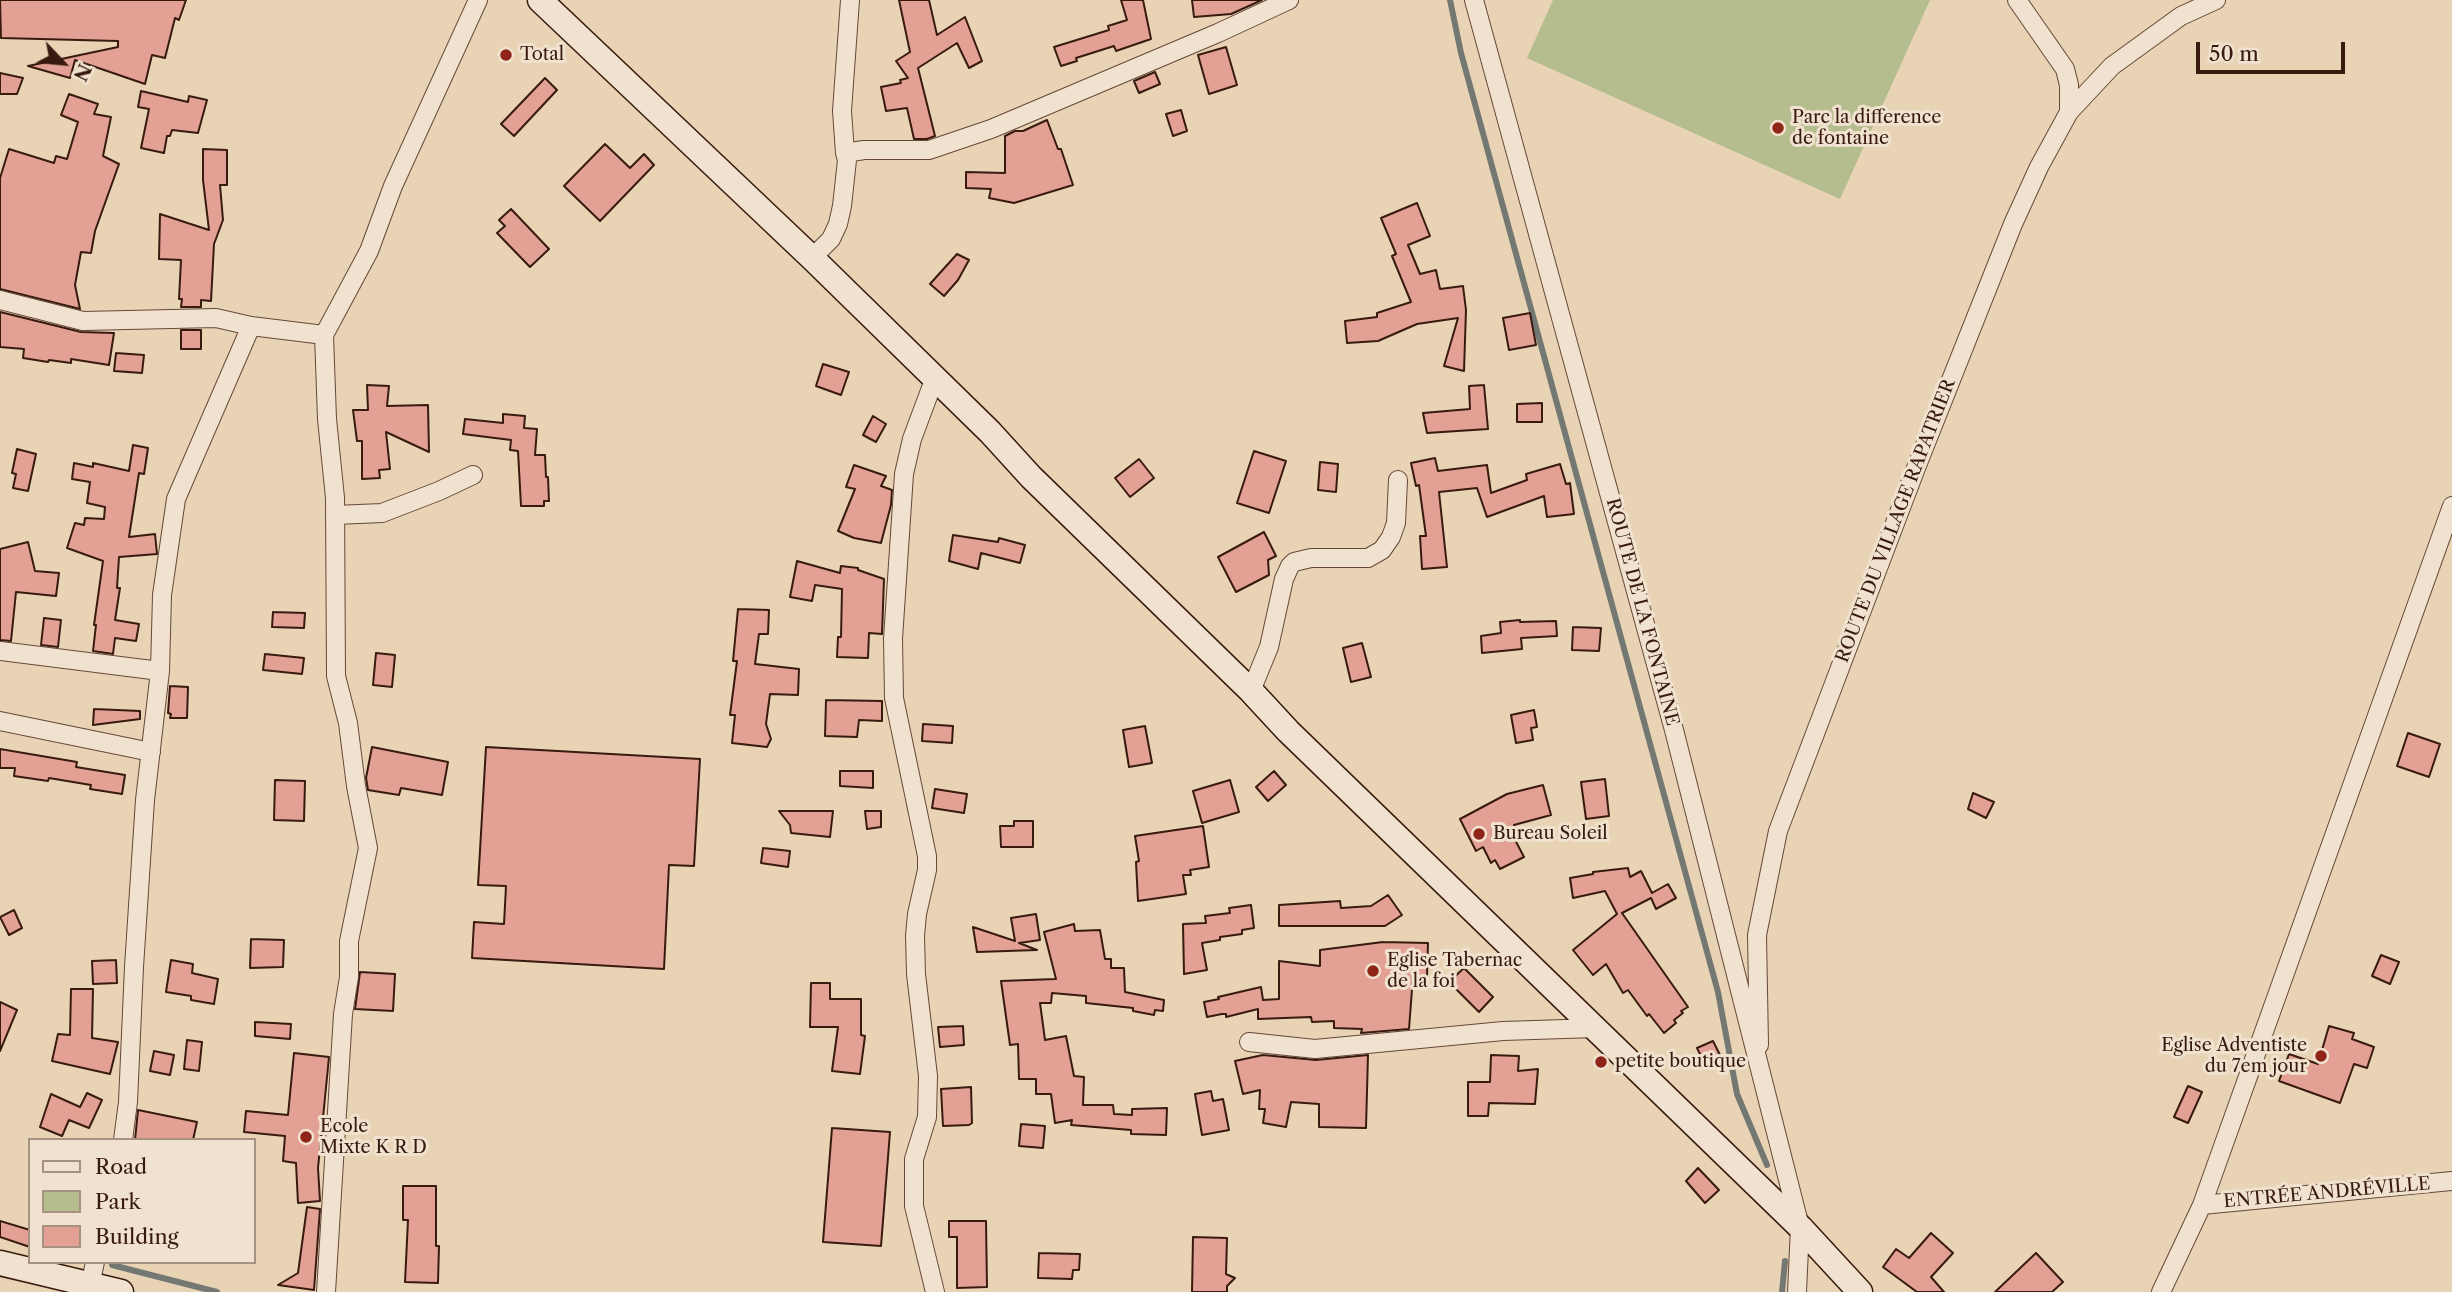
<!DOCTYPE html>
<meta charset="utf-8">
<style>
body{margin:0}
#map{position:relative;width:2452px;height:1292px;overflow:hidden;background:#e8d3b5;font-family:"Libre Caslon Text",serif}
canvas{display:block}
.legend{position:absolute;left:28px;top:1138px;width:228px;height:126px;box-sizing:border-box;background:#f0e2cf;border:2px solid #a79282;margin:0;padding:9px 12px;list-style:none;font-size:21px;color:#391a0e}
.legend li{display:flex;align-items:center;gap:14px;height:35px}
.legend b{width:35px;border:2px solid #a79282}
.north{position:absolute;left:28px;top:28px;width:70px;height:70px;-webkit-text-stroke:5px #f0e2cf;paint-order:stroke;rotate:116deg;font-size:19px;font-weight:700;line-height:28px;text-align:center;color:#391a0e}
.north::after{content:'';display:block;margin:auto;width:24px;height:32px;background:#391a0e;clip-path:polygon(50% 0,100% 100%,50% 72%,0 100%)}
.scale{position:absolute;left:2196px;top:42px;width:149px;height:32px;box-sizing:border-box;border:4px solid #391a0e;border-top:0;padding-left:9px;font-size:21px;line-height:24px;white-space:nowrap;color:#391a0e;-webkit-text-stroke:5px #f0e2cf;paint-order:stroke}
</style>
<div id="map">
<canvas width="2452" height="1292"></canvas>
<ul class="legend">
<li><b style="height:9px;background:#f0e2cf"></b>Road</li>
<li><b style="height:19px;background:#b5bc8e"></b>Park</li>
<li><b style="height:19px;background:#e2a194"></b>Building</li>
</ul>
<div class="north">N</div>
<div class="scale">50 m</div>
</div>
<script>
const g = document.querySelector('canvas').getContext('2d');
g.lineJoin = 'round';
function fill(path, color) { g.fillStyle = color; g.fill(path, 'evenodd'); }
const poly = rows => new Path2D(rows.map(r => 'M' + r).join(''));
function stroke(path, color, width, dash) { g.strokeStyle = color; g.lineWidth = width; g.lineCap = dash ? 'butt' : 'round'; g.setLineDash(dash || []); g.stroke(path); }
function drawText(font, color, halo, rows, align = 'center') {
  g.font = font + ' "Libre Caslon Text",serif'; g.lineWidth = 6; g.setLineDash([]); g.textBaseline = 'middle'; g.strokeStyle = halo; g.fillStyle = color; for (const [text, x, y, turn = 0] of rows) {
    g.save(); g.translate(x, y); g.rotate((+turn || 0) * Math.PI / 180); g.textAlign = isNaN(turn) ? turn : align; if (halo) g.strokeText(text, 0, 0); g.fillText(text, 0, 0); g.restore();
  }
}
fill(poly([
 [1553,0,1930,0,1840,199,1527,58]
]), '#b5bc8e');
stroke(poly([
 [1450,0,1461,53,1718,992,1737,1094,1767,1165],
 [112,1265,217,1292],
 [1782,1292,1785,1261]
]), '#737873', 6);
const building = poly([
 [0,0,186,0,179,20,175,18,165,58,152,55,145,84,75,60,70,78,28,66,118,47,118,41,1,38,0,0],
 [899,0,929,0,937,35,965,17,982,61,969,68,957,43,918,68,935,136,927,139,914,139,907,108,886,111,881,87,901,83,900,80,908,78,896,61,910,52,899,0],
 [1121,0,1143,0,1151,39,1116,51,1114,46,1076,58,1077,61,1061,66,1054,47,1109,30,1108,26,1127,20,1121,0],
 [1192,0,1262,0,1231,14,1194,17,1192,0],
 [1226,47,1237,85,1209,94,1198,55,1226,47],
 [1155,72,1160,84,1139,93,1134,81,1155,72],
 [0,73,23,78,17,94,0,94,0,73],
 [545,78,557,90,514,136,501,124,545,78],
 [141,91,188,102,189,96,207,100,198,133,172,130,170,136,167,136,164,153,141,148,149,109,138,107,141,91],
 [69,94,98,104,94,114,111,117,103,156,119,164,95,231,91,253,81,252,75,285,80,309,0,289,0,178,9,149,54,163,56,156,67,159,78,122,61,115,69,94],
 [1181,110,1187,131,1173,136,1166,114,1181,110],
 [1047,120,1058,149,1061,149,1073,185,1014,203,989,198,991,189,966,188,966,172,1005,173,1005,136,1015,131,1023,131,1047,120],
 [605,144,630,168,644,154,654,165,600,221,564,186,605,144],
 [203,149,227,150,227,185,220,185,223,220,214,244,211,301,201,300,201,307,181,307,182,299,179,299,181,260,159,259,160,214,209,230,203,180,203,149],
 [1417,203,1430,236,1408,245,1420,274,1436,270,1440,289,1463,286,1466,310,1464,371,1444,366,1458,318,1417,324,1378,341,1347,343,1345,321,1377,317,1377,313,1411,302,1392,256,1396,254,1381,218,1417,203],
 [511,209,549,249,530,267,497,233,505,226,499,220,511,209],
 [957,254,969,260,958,280,944,296,930,284,957,254],
 [0,312,81,332,114,333,109,365,71,359,71,363,49,360,48,362,23,358,24,349,0,347,0,312],
 [1530,313,1536,345,1509,350,1503,318,1530,313],
 [181,330,201,330,201,349,181,349,181,330],
 [116,353,144,355,142,373,114,371,116,353],
 [823,364,849,372,841,395,816,386,823,364],
 [367,385,389,386,387,406,428,405,429,452,386,432,390,469,379,470,380,478,362,479,362,441,357,441,353,410,368,410,367,385],
 [1484,385,1488,429,1427,433,1423,413,1470,409,1469,386,1484,385],
 [1542,403,1542,422,1517,422,1517,404,1542,403],
 [503,414,525,416,524,428,537,429,535,455,545,455,546,477,548,477,549,501,544,501,544,506,521,506,518,451,510,450,511,440,463,434,465,419,503,423,503,414],
 [873,416,886,424,876,442,863,435,873,416],
 [133,445,148,448,144,474,139,473,129,537,155,534,157,554,119,557,117,588,120,588,115,620,139,624,136,641,115,638,113,654,93,651,96,625,94,625,103,561,67,548,75,523,84,525,85,518,104,519,105,507,87,503,90,482,72,479,74,463,93,467,93,463,129,471,133,445],
 [17,449,36,454,28,491,13,488,16,474,12,473,17,449],
 [1254,451,1286,461,1269,513,1237,503,1254,451],
 [1435,458,1438,471,1487,465,1491,493,1527,480,1526,474,1560,464,1566,484,1570,483,1574,514,1547,517,1544,496,1487,517,1477,488,1439,492,1447,567,1422,569,1420,536,1426,536,1419,485,1416,486,1411,463,1435,458],
 [1139,459,1154,478,1130,497,1115,478,1139,459],
 [1320,462,1338,464,1336,492,1318,490,1320,462],
 [854,465,886,476,881,486,892,490,891,505,881,543,854,538,838,531,855,489,846,487,854,465],
 [1264,532,1276,556,1268,560,1269,575,1236,592,1218,557,1264,532],
 [953,535,998,542,999,538,1025,545,1020,563,981,553,978,569,949,561,953,535],
 [28,542,35,571,59,573,56,596,16,592,11,641,0,640,0,549,28,542],
 [797,561,840,573,841,566,858,568,858,570,884,579,882,634,869,633,868,658,837,657,838,637,841,637,842,589,815,585,812,601,790,597,797,561],
 [738,609,769,610,768,634,759,634,755,664,799,669,798,695,770,694,766,724,771,739,767,747,732,743,735,715,730,715,737,661,733,661,738,609],
 [273,612,305,613,304,628,272,627,273,612],
 [44,618,61,620,58,647,41,645,44,618],
 [1520,620,1520,622,1556,621,1557,636,1521,638,1522,649,1482,653,1481,636,1501,633,1500,622,1520,620],
 [1573,627,1601,628,1599,651,1572,650,1573,627],
 [1362,643,1371,677,1351,682,1343,648,1362,643],
 [376,653,395,655,392,687,373,685,376,653],
 [265,654,304,658,302,674,263,670,265,654],
 [170,686,188,687,187,718,170,718,171,714,168,713,170,686],
 [826,700,882,701,882,721,859,720,857,737,825,736,826,700],
 [94,709,140,711,140,719,93,725,94,709],
 [1534,710,1537,727,1531,728,1533,740,1516,743,1511,715,1534,710],
 [923,724,953,726,952,743,922,741,923,724],
 [1145,726,1152,763,1129,767,1123,730,1145,726],
 [2408,733,2440,744,2429,777,2397,766,2408,733],
 [372,747,448,762,442,795,401,788,399,795,368,790,366,778,372,747],
 [486,747,700,759,694,866,669,865,664,969,472,958,474,922,504,924,506,886,478,885,486,747],
 [0,749,77,762,76,767,125,775,122,794,90,789,91,785,49,778,48,781,14,776,15,768,0,768,0,749],
 [840,771,873,771,873,788,840,786,840,771],
 [1274,771,1286,785,1268,801,1256,787,1274,771],
 [1605,779,1609,816,1586,819,1581,782,1605,779],
 [275,780,305,781,304,821,274,820,275,780],
 [1230,780,1239,812,1202,823,1193,791,1230,780],
 [1543,785,1551,815,1514,825,1516,830,1511,832,1524,857,1500,869,1495,860,1491,863,1483,847,1476,851,1460,819,1507,794,1543,785],
 [935,789,967,794,964,813,932,808,935,789],
 [1973,793,1994,802,1986,818,1968,809,1973,793],
 [779,811,833,811,830,837,791,833,790,825,779,811],
 [865,811,881,811,881,827,867,829,865,811],
 [1014,821,1033,821,1033,847,1001,847,1000,826,1014,826,1014,821],
 [1203,826,1209,867,1190,870,1191,875,1183,875,1186,894,1138,901,1136,862,1139,861,1135,836,1203,826],
 [763,848,790,851,788,867,761,863,763,848],
 [1628,868,1630,877,1641,871,1652,893,1668,884,1676,898,1656,909,1651,898,1622,913,1688,1007,1681,1011,1683,1013,1674,1020,1676,1023,1664,1033,1649,1014,1647,1016,1628,990,1623,993,1606,964,1593,975,1573,950,1617,914,1605,891,1573,898,1570,878,1593,874,1593,872,1628,868],
 [1388,895,1402,915,1385,926,1279,926,1279,905,1340,901,1341,908,1371,906,1388,895],
 [1251,905,1254,928,1242,930,1242,934,1220,937,1220,940,1202,943,1207,970,1184,974,1183,924,1206,923,1205,916,1230,913,1229,908,1251,905],
 [14,910,22,928,9,935,0,917,14,910],
 [1036,914,1040,940,1019,943,1037,950,977,952,973,927,1015,941,1011,918,1036,914],
 [1074,924,1075,931,1100,930,1105,959,1111,959,1111,968,1124,968,1125,992,1164,1000,1163,1011,1155,1010,1154,1015,1133,1011,1133,1008,1086,1003,1086,996,1052,993,1051,1003,1040,1003,1045,1040,1066,1036,1074,1076,1084,1077,1083,1105,1113,1105,1114,1114,1132,1115,1132,1109,1167,1108,1166,1135,1131,1134,1131,1130,1071,1125,1072,1120,1055,1123,1051,1094,1036,1094,1036,1079,1019,1079,1018,1044,1010,1045,1001,981,1056,979,1044,932,1074,924],
 [251,939,284,940,283,967,250,968,251,939],
 [1383,942,1428,943,1427,976,1413,976,1409,1029,1361,1033,1362,1029,1334,1028,1334,1021,1312,1022,1311,1017,1258,1019,1258,1009,1226,1017,1226,1014,1222,1014,1207,1017,1204,1002,1219,999,1218,997,1261,987,1263,1000,1279,999,1279,961,1320,966,1320,950,1383,942],
 [2381,955,2399,962,2390,984,2372,976,2381,955],
 [116,960,117,983,93,984,92,961,116,960],
 [171,960,193,964,192,973,218,979,214,1004,191,1000,191,996,166,992,171,960],
 [1464,968,1493,997,1479,1012,1449,982,1464,968],
 [360,972,395,974,393,1011,355,1009,360,972],
 [811,983,830,983,830,999,861,999,861,1035,865,1036,860,1074,832,1071,838,1027,810,1027,811,983],
 [71,989,93,989,92,1038,118,1042,110,1074,52,1061,58,1034,70,1035,71,989],
 [0,1002,17,1010,0,1051,0,1002],
 [255,1022,291,1024,290,1039,255,1036,255,1022],
 [963,1026,964,1045,940,1047,938,1027,963,1026],
 [2329,1026,2354,1033,2352,1039,2374,1047,2367,1068,2354,1064,2340,1103,2279,1081,2289,1054,2318,1064,2329,1026],
 [187,1040,202,1042,199,1071,184,1069,187,1040],
 [1713,1041,1722,1059,1706,1066,1697,1048,1713,1041],
 [154,1051,174,1055,170,1075,150,1071,154,1051],
 [294,1053,329,1057,318,1168,320,1201,298,1203,296,1163,283,1161,285,1136,244,1132,246,1111,288,1115,294,1053],
 [1263,1055,1316,1060,1368,1055,1366,1128,1319,1127,1319,1104,1291,1102,1286,1127,1263,1123,1265,1109,1259,1109,1260,1090,1243,1094,1235,1061,1263,1055],
 [1491,1055,1519,1056,1518,1071,1538,1069,1535,1104,1489,1103,1488,1116,1468,1116,1468,1082,1490,1082,1491,1055],
 [2188,1086,2202,1092,2188,1123,2174,1117,2188,1086],
 [971,1087,972,1123,969,1125,943,1126,941,1089,971,1087],
 [1211,1091,1213,1101,1223,1099,1229,1130,1202,1135,1195,1094,1211,1091],
 [87,1093,102,1100,89,1128,69,1120,62,1136,40,1127,51,1094,80,1107,87,1093],
 [138,1110,197,1122,193,1140,135,1140,138,1110],
 [1021,1124,1045,1126,1043,1148,1019,1146,1021,1124],
 [832,1128,890,1132,881,1246,823,1242,832,1128],
 [1698,1168,1719,1190,1705,1203,1686,1181,1698,1168],
 [403,1186,436,1186,436,1246,439,1246,438,1283,405,1282,408,1220,403,1220,403,1186],
 [307,1207,320,1209,314,1290,278,1285,298,1273,307,1207],
 [0,1221,30,1230,30,1247,0,1237,0,1221],
 [949,1221,986,1221,987,1287,957,1288,957,1237,949,1237,949,1221],
 [1931,1233,1953,1253,1931,1277,1944,1292,1917,1292,1883,1267,1896,1249,1909,1258,1931,1233],
 [1193,1237,1227,1238,1226,1274,1235,1278,1227,1286,1227,1292,1192,1292,1193,1237],
 [1039,1253,1080,1254,1079,1270,1073,1270,1072,1279,1038,1278,1039,1253],
 [2036,1253,2063,1282,2052,1292,1995,1292,2036,1253]
]);
fill(building, '#e2a194');
stroke(building, '#391a0e', 2);
const street = poly([
 [1474,0,1674,730,1800,1227,1797,1292],
 [2069,112,2112,66,2181,16,2216,0],
 [845,153,842,111,850,0],
 [812,258,831,239,838,224,842,206,847,160,845,153,864,150,929,150,991,129,1218,33,1289,0],
 [0,300,83,321,216,318,251,326],
 [934,380,912,439,904,474,893,639,894,698,927,856,927,870,917,914,915,936,916,974,928,1076,927,1117,914,1159,914,1206,935,1292],
 [335,515,382,513,439,491,473,475],
 [0,651,160,671],
 [1251,691,1269,647,1284,579,1290,566,1294,562,1311,558,1368,558,1382,550,1391,537,1396,523,1398,480],
 [0,721,151,752],
 [1249,1042,1315,1049,1503,1031,1596,1028],
 [1759,1045,1757,935,1778,831,1916,468,2013,224,2039,167,2069,112,2069,85,2065,69,2017,0],
 [123,1140,128,1102,134,967,145,800,160,671,162,595,176,499,251,326,324,335],
 [2202,1205,2452,1181],
 [90,1286,95,1262],
 [326,1292,343,1014,349,977,349,941,368,848,356,786,348,723,336,676,335,498,327,419,324,335,369,251,393,186,478,0],
 [2161,1292,2202,1205,2452,506]
]);
const secondary = poly([
 [540,0,812,258,990,432,1031,477,1251,691,1288,731,1800,1227,1860,1292],
 [0,1263,121,1292]
]);
stroke(street, '#654838', 20);
stroke(secondary, '#391a0e', 27);
stroke(street, '#f0e2cf', 18);
stroke(secondary, '#f0e2cf', 24);
for (const [x, y, r, color] of [
 [506,55,7,"#8f2418"],
 [1778,128,7,"#8f2418"],
 [1479,834,7,"#8f2418"],
 [1373,971,7,"#8f2418"],
 [2321,1056,7,"#8f2418"],
 [1601,1062,7,"#8f2418"],
 [306,1137,7,"#8f2418"]
]) { const dot = new Path2D(); dot.arc(x, y, r, 0, 2 * Math.PI); g.fillStyle = color; g.fill(dot); stroke(dot, '#f0e2cf', 2.5); }
drawText('18px', '#391a0e', '#f0e2cf', [
 ["Total",520,55],
 ["Parc la difference",1792,118],
 ["de fontaine",1792,139],
 ["Bureau Soleil",1493,834],
 ["Eglise Tabernac",1387,961],
 ["de la foi",1387,982],
 ["Eglise Adventiste",2307,1046,"right"],
 ["du 7em jour",2307,1067,"right"],
 ["petite boutique",1615,1062],
 ["Ecole",320,1127],
 ["Mixte K R D",320,1148]
], 'left');
drawText('18px', '#391a0e', '#f0e2cf', [
 ["ROUTE DU VILLAGE RAPATRIER",1896,521,-69],
 ["ROUTE DE LA FONTAINE",1642,612,75],
 ["ENTRÉE ANDRÉVILLE",2327,1193,-5]
]);
</script>
